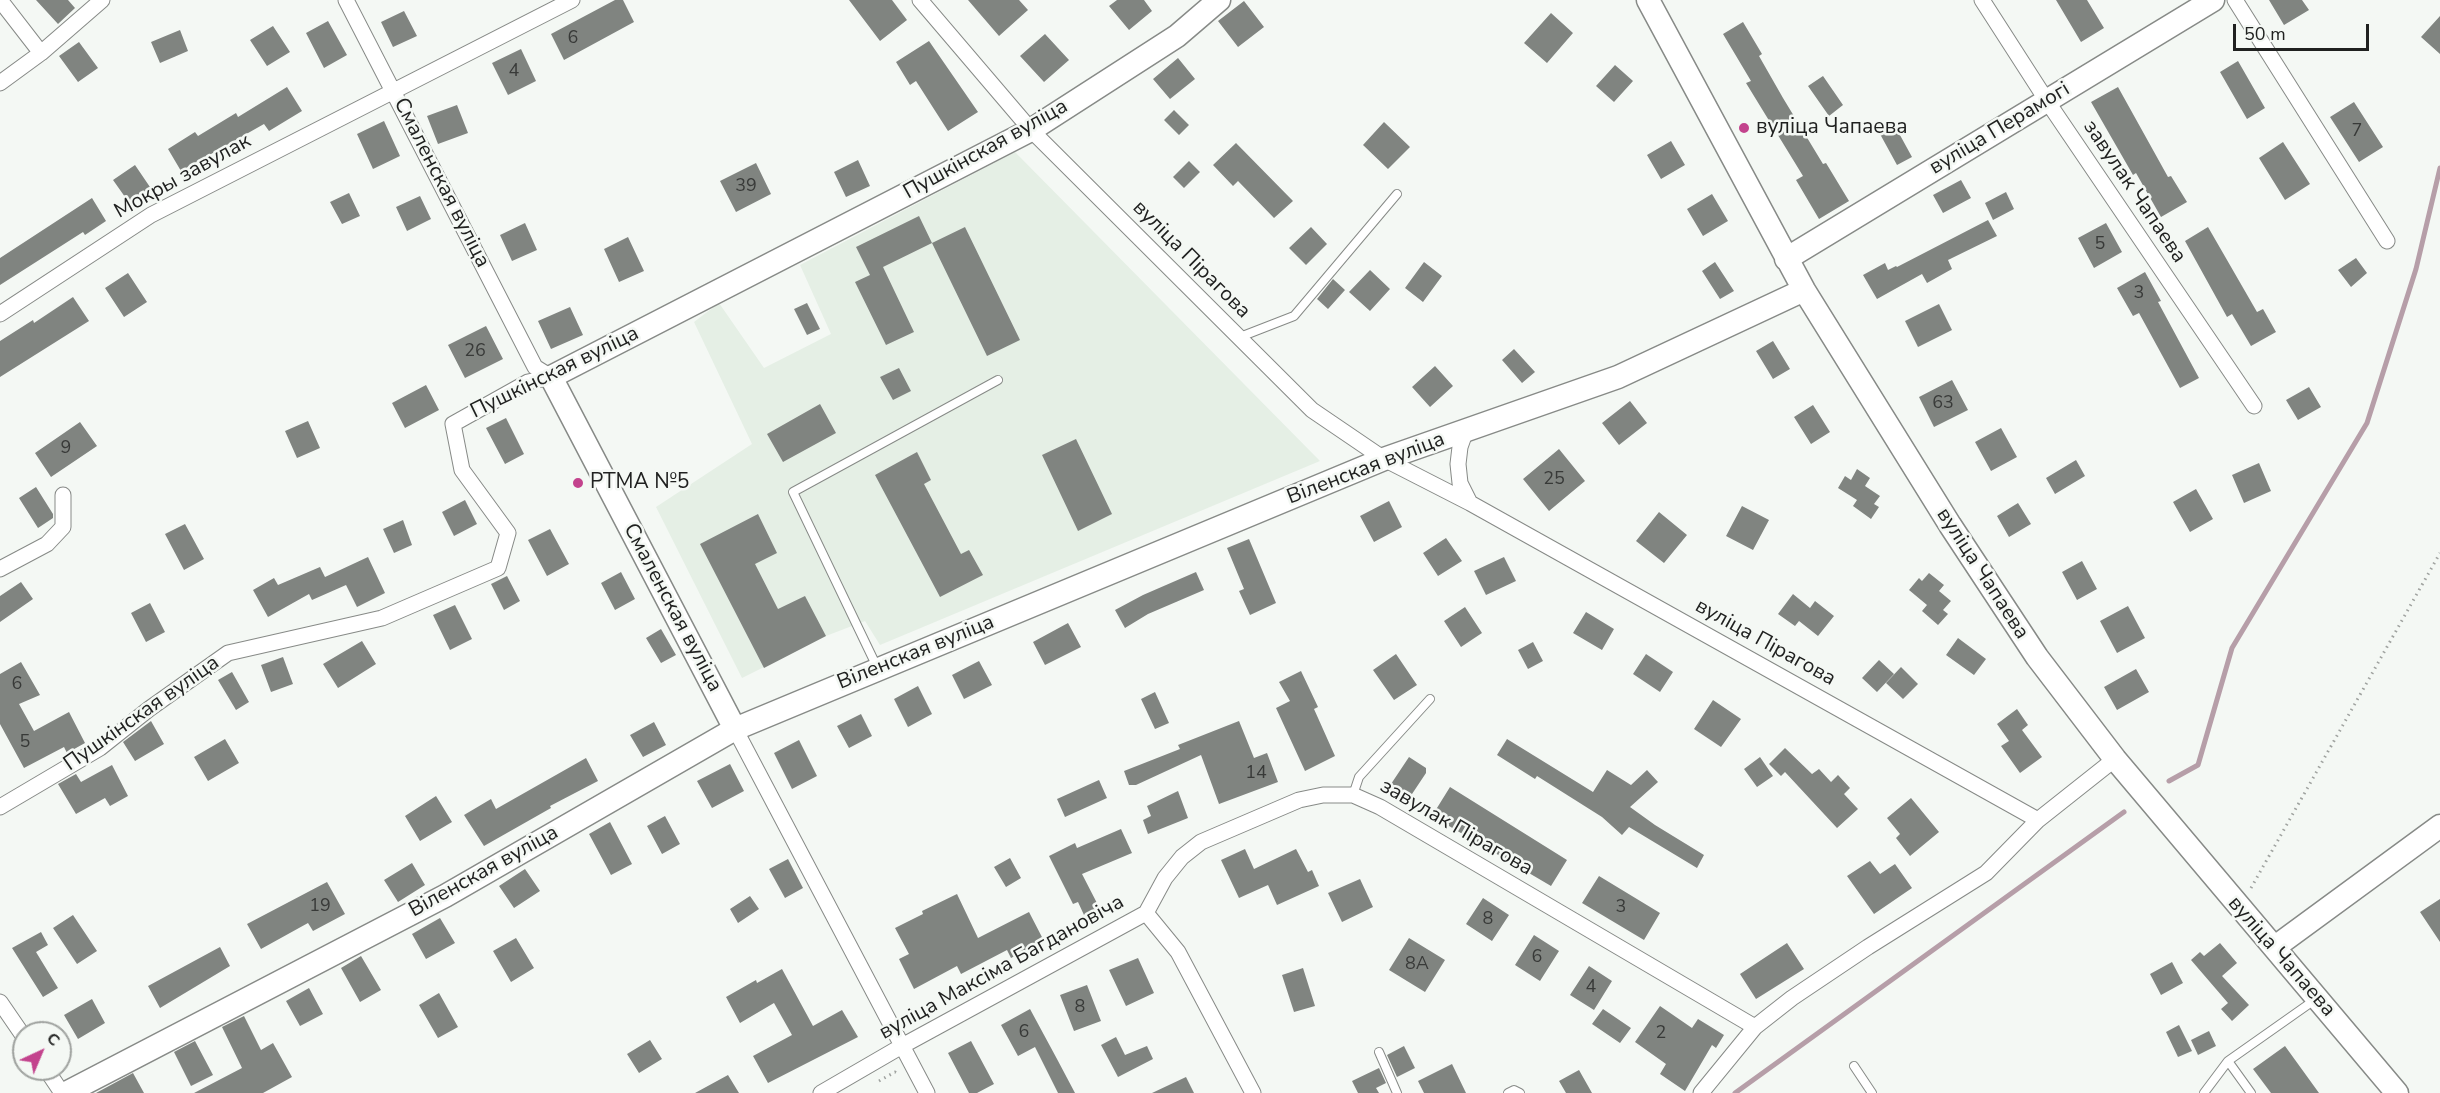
<!DOCTYPE html>
<meta charset="utf-8">
<style>
body{margin:0}
#map{position:relative;width:2440px;height:1093px;overflow:hidden;background:#f4f8f4;font-family:"Nunito Sans",sans-serif}
canvas{display:block}
.north{position:absolute;left:12px;top:1021px;width:60px;height:60px;box-sizing:border-box;background:#f4f8f4;border:2px solid #9fa29f;border-radius:50%;rotate:44deg;font-size:16px;font-weight:700;line-height:24px;text-align:center;color:#202120}
.north::after{content:'';display:block;margin:auto;width:21px;height:27px;background:#c3438d;clip-path:polygon(50% 0,100% 100%,50% 72%,0 100%)}
.scale{position:absolute;left:2233px;top:24px;width:136px;height:27px;box-sizing:border-box;border:3px solid #202120;border-top:0;padding-left:8px;font-size:18px;line-height:21px;white-space:nowrap;color:#202120;-webkit-text-stroke:4px #f4f8f4;paint-order:stroke}
</style>
<div id="map">
<canvas width="2440" height="1093"></canvas>
<div class="north">С</div>
<div class="scale">50 m</div>
</div>
<script>
const g = document.querySelector('canvas').getContext('2d');
g.lineJoin = 'round';
function fill(path, color) { g.fillStyle = color; g.fill(path, 'evenodd'); }
const poly = rows => new Path2D(rows.map(r => 'M' + r).join(''));
function stroke(path, color, width, dash) { g.strokeStyle = color; g.lineWidth = width; g.lineCap = dash ? 'butt' : 'round'; g.setLineDash(dash || []); g.stroke(path); }
function drawText(font, color, halo, rows, align = 'center') {
  g.font = font + ' "Nunito Sans",sans-serif'; g.lineWidth = 5; g.setLineDash([]); g.textBaseline = 'middle'; g.strokeStyle = halo; g.fillStyle = color; for (const [text, x, y, turn = 0] of rows) {
    g.save(); g.translate(x, y); g.rotate((+turn || 0) * Math.PI / 180); g.textAlign = isNaN(turn) ? turn : align; if (halo) g.strokeText(text, 0, 0); g.fillText(text, 0, 0); g.restore();
  }
}
fill(poly([
 [1015,152,1320,461,880,645,865,621,826,636,742,678,656,507,752,444,694,322,719,303,764,368,831,334,800,265]
]), '#e5efe5');
stroke(poly([
 [2169,781,2198,765,2232,648,2367,423,2416,269,2440,168],
 [1735,1093,2124,812]
]), '#b69ea8', 5);
fill(poly([
 [36,0,68,0,75,8,58,24],
 [615,0,623,0,634,22,564,60,551,34],
 [849,0,892,0,907,20,880,41],
 [968,0,1019,0,1028,10,999,36],
 [1117,0,1144,0,1152,11,1129,30,1109,6],
 [2056,0,2087,0,2104,28,2081,42],
 [2269,0,2302,0,2309,10,2284,25],
 [1244,1,1264,27,1238,47,1218,21],
 [404,11,417,36,393,47,381,22],
 [1551,13,1573,33,1547,63,1524,43],
 [2440,16,2440,54,2421,37],
 [328,21,347,55,324,68,306,33],
 [1743,22,1762,54,1759,56,1783,98,1823,164,1826,163,1849,201,1819,219,1796,180,1803,176,1746,83,1751,81,1723,34],
 [273,26,290,52,267,66,250,40],
 [180,30,188,51,160,63,151,42],
 [1045,34,1069,60,1044,82,1020,56],
 [929,41,978,112,948,131,916,81,910,85,896,62],
 [79,42,98,68,78,82,59,56],
 [521,49,536,81,508,95,492,63],
 [1178,58,1195,79,1170,99,1153,79],
 [2238,61,2265,108,2247,119,2220,72],
 [1615,65,1633,81,1614,102,1596,86],
 [1823,76,1843,105,1829,116,1808,86],
 [287,87,302,111,269,131,264,124,181,171,168,149,195,132,198,136,236,113,238,117],
 [2118,87,2168,177,2171,176,2187,202,2161,217,2136,173,2133,175,2091,102],
 [2354,102,2383,147,2359,162,2330,117],
 [457,105,468,133,438,144,427,116],
 [1174,110,1189,125,1179,135,1164,120],
 [384,121,400,156,373,169,357,134],
 [1384,122,1410,147,1388,169,1363,145],
 [1895,126,1912,157,1897,165,1880,134],
 [1671,141,1685,165,1661,179,1647,155],
 [2283,142,2310,184,2285,200,2259,158],
 [1236,143,1293,201,1274,218,1238,181,1233,186,1213,165],
 [858,160,870,186,846,197,834,172],
 [1189,161,1200,172,1184,188,1173,177],
 [756,163,771,194,736,212,720,181],
 [135,165,152,190,130,204,113,180],
 [1961,180,1971,198,1943,213,1933,195],
 [2006,192,2014,209,1993,220,1985,203],
 [349,193,360,216,342,224,330,202],
 [1712,194,1728,221,1703,236,1687,209],
 [420,196,431,219,407,231,396,207],
 [92,198,106,221,85,235,83,232,0,285,0,258],
 [919,216,932,243,883,267,914,332,886,345,855,282,870,275,856,247],
 [1988,220,1997,236,1948,260,1952,269,1927,283,1922,274,1877,299,1863,275,1885,263,1888,270,1896,266,1897,267],
 [525,223,537,250,512,261,500,235],
 [2106,223,2122,252,2094,268,2078,238],
 [965,227,1020,340,987,356,932,243],
 [1311,227,1327,244,1306,265,1289,248],
 [2208,227,2257,312,2263,309,2276,332,2251,346,2232,314,2227,317,2185,241],
 [628,237,644,271,619,282,604,249],
 [2356,258,2367,273,2351,287,2338,270],
 [1424,262,1442,276,1423,302,1405,288],
 [1715,262,1734,291,1720,299,1702,271],
 [1370,270,1390,289,1370,311,1349,292],
 [2145,272,2161,301,2158,302,2199,378,2180,388,2139,313,2133,316,2117,288],
 [128,273,147,302,124,317,105,288],
 [1333,279,1345,290,1328,309,1317,299],
 [73,297,89,321,0,377,0,341,33,320,34,323],
 [807,303,820,329,807,335,794,309],
 [1939,304,1952,330,1918,347,1905,321],
 [570,307,583,335,551,349,538,321],
 [486,326,503,359,465,378,448,345],
 [1773,341,1790,369,1773,379,1756,351],
 [1514,349,1535,372,1522,383,1502,360],
 [1435,366,1453,386,1430,407,1412,387],
 [899,368,911,391,893,400,880,377],
 [1952,380,1968,410,1934,427,1919,397],
 [426,385,439,410,405,428,392,403],
 [2309,387,2321,407,2298,420,2286,400],
 [1630,401,1647,423,1619,445,1602,423],
 [820,404,836,433,783,462,767,434],
 [1813,405,1830,432,1811,444,1794,417],
 [506,418,524,454,505,464,486,428],
 [308,421,320,448,297,458,285,431],
 [80,422,97,446,51,477,35,453],
 [2001,428,2017,457,1991,471,1975,442],
 [1076,439,1112,514,1078,531,1042,455],
 [1559,449,1585,481,1549,511,1523,479],
 [917,452,931,480,924,484,961,554,969,550,983,575,940,597,875,475],
 [2076,460,2085,476,2055,494,2046,478],
 [2259,463,2271,491,2244,503,2232,475],
 [1857,469,1870,478,1865,486,1880,496,1874,504,1879,507,1871,519,1853,506,1857,500,1838,488,1845,476,1851,480],
 [36,487,53,514,53,518,38,528,19,498],
 [2196,489,2213,519,2190,532,2173,502],
 [465,500,477,524,454,536,442,512],
 [1389,501,1402,527,1374,542,1360,516],
 [2018,503,2031,524,2009,537,1997,516],
 [1742,506,1769,520,1753,550,1726,536],
 [1659,512,1687,535,1664,563,1636,541],
 [758,514,777,553,755,564,778,609,805,596,826,636,764,668,700,544],
 [403,520,412,545,394,553,383,529],
 [185,524,204,559,184,570,165,534],
 [550,529,569,564,547,576,528,540],
 [1446,538,1462,561,1438,576,1423,553],
 [1249,539,1276,603,1250,615,1239,591,1244,589,1227,548],
 [368,557,385,593,357,607,346,585,312,600,309,594,268,617,253,590,274,578,278,585,320,567,325,577],
 [1504,557,1516,581,1486,595,1474,571],
 [2082,561,2097,589,2077,600,2062,572],
 [621,572,635,599,615,610,601,583],
 [1196,572,1204,590,1148,614,1125,628,1115,610,1143,595],
 [1929,573,1944,585,1939,591,1951,601,1943,610,1948,614,1938,625,1922,611,1927,605,1909,590,1919,578,1922,581],
 [507,576,520,601,504,610,491,584],
 [21,582,33,599,0,622,0,596],
 [1793,594,1810,608,1815,601,1834,616,1818,636,1799,621,1795,626,1778,614],
 [150,603,165,632,146,642,131,613],
 [455,605,472,639,450,650,433,615],
 [2128,606,2145,638,2117,653,2100,621],
 [1465,607,1482,633,1461,647,1444,621],
 [1586,612,1614,629,1602,650,1573,633],
 [1068,623,1081,647,1045,665,1033,642],
 [661,629,676,655,661,663,646,638],
 [1958,638,1986,659,1974,675,1946,655],
 [362,641,376,664,338,688,323,664],
 [1533,642,1543,661,1528,669,1518,650],
 [1396,654,1417,685,1394,700,1373,670],
 [1646,654,1673,672,1660,692,1633,674],
 [283,657,293,684,271,692,261,665],
 [1879,660,1894,674,1877,692,1862,678],
 [979,661,992,685,964,699,952,675],
 [21,662,40,695,19,704,34,731,69,712,85,743,67,753,64,747,24,768,0,724,0,674],
 [1901,667,1918,684,1903,699,1886,683],
 [2136,669,2149,692,2117,710,2104,687],
 [1301,671,1318,707,1314,709,1335,756,1305,771,1276,708,1290,701,1279,682],
 [232,672,249,702,236,710,218,680],
 [918,686,932,714,908,727,894,699],
 [1155,692,1169,723,1155,729,1141,699],
 [1713,700,1741,719,1721,747,1694,729],
 [2017,709,2028,725,2022,730,2042,757,2020,773,2001,746,2009,741,1997,724],
 [861,714,872,736,849,748,837,726],
 [151,721,164,744,135,761,123,742],
 [1239,721,1254,758,1267,753,1278,782,1219,804,1201,755,1136,785,1129,785,1124,771,1180,749,1178,745],
 [654,722,666,745,643,757,630,735],
 [225,739,239,763,208,781,194,757],
 [1507,739,1593,792,1607,770,1631,785,1647,770,1658,782,1630,807,1655,825,1704,855,1697,868,1629,827,1622,835,1602,817,1537,776,1535,779,1497,755],
 [799,740,817,776,792,789,774,753],
 [1785,748,1812,774,1819,769,1831,782,1838,775,1850,788,1844,794,1858,809,1837,828,1785,772,1781,776,1769,764],
 [1409,757,1426,768,1426,773,1410,797,1391,784],
 [1760,757,1773,776,1757,787,1744,769],
 [586,758,598,781,550,806,551,808,484,846,464,815,491,799,496,809],
 [730,764,744,791,712,808,697,781],
 [112,765,128,796,110,806,105,798,76,814,58,784,76,774,81,782],
 [1099,780,1107,798,1065,817,1057,799],
 [1450,787,1567,860,1551,886,1432,816],
 [1178,791,1188,818,1148,834,1143,820,1151,816,1147,806],
 [436,796,452,822,420,841,405,816],
 [1911,798,1939,832,1910,856,1896,838,1900,834,1887,818],
 [665,816,680,844,662,854,647,826],
 [610,822,632,864,611,875,589,834],
 [1121,829,1132,853,1082,874,1099,907,1084,915,1078,902,1073,904,1049,856,1075,843,1077,848],
 [1245,849,1254,869,1296,849,1308,872,1312,870,1319,886,1277,905,1268,885,1239,898,1221,860],
 [1010,858,1021,878,1006,887,994,867],
 [788,859,803,888,785,898,769,869],
 [1870,861,1880,874,1895,864,1912,888,1874,914,1847,876],
 [412,863,425,885,398,902,384,880],
 [525,869,540,891,514,908,499,886],
 [1599,876,1660,913,1644,940,1582,903],
 [1360,879,1373,907,1342,922,1328,893],
 [327,882,345,914,313,931,308,923,261,949,247,924],
 [957,894,978,938,1029,912,1044,941,1011,958,1007,950,961,974,957,966,914,989,899,959,909,954,895,928,923,914,922,911],
 [750,896,759,909,738,923,730,909],
 [1483,898,1509,915,1492,941,1466,924],
 [2440,899,2440,942,2420,912],
 [73,915,97,951,77,964,53,928],
 [440,918,455,943,426,959,412,934],
 [41,932,48,945,36,952,58,988,43,997,12,948],
 [1534,935,1559,951,1540,981,1515,965],
 [516,938,534,968,511,982,493,951],
 [1409,938,1445,960,1425,992,1389,970],
 [1787,943,1804,969,1756,999,1740,974],
 [2220,943,2237,963,2222,976,2249,1005,2232,1021,2221,1009,2228,1003,2191,960,2200,952,2204,956],
 [220,947,230,966,160,1008,148,986],
 [361,956,381,990,360,1002,341,968],
 [1138,958,1154,993,1126,1006,1109,970],
 [2172,962,2183,983,2161,995,2150,974],
 [1589,966,1612,981,1594,1010,1570,995],
 [1303,968,1315,1006,1294,1012,1282,975],
 [782,969,813,1026,842,1010,858,1037,768,1083,753,1056,792,1035,774,1003,740,1023,726,997,756,980,757,983],
 [1087,985,1101,1021,1074,1031,1060,995],
 [309,988,323,1014,300,1026,286,1001],
 [439,993,458,1027,438,1038,419,1005],
 [92,999,105,1023,78,1039,64,1015],
 [1660,1006,1692,1028,1698,1019,1724,1035,1716,1048,1712,1045,1685,1091,1660,1074,1666,1064,1635,1042],
 [1030,1009,1057,1059,1075,1093,1058,1093,1035,1047,1018,1056,1001,1025],
 [1603,1009,1631,1028,1620,1043,1592,1024],
 [244,1016,261,1050,273,1043,292,1077,263,1093,194,1093,242,1068,222,1027],
 [2179,1025,2192,1051,2178,1057,2166,1032],
 [2209,1031,2216,1046,2198,1055,2191,1040],
 [1116,1037,1125,1055,1147,1046,1153,1059,1118,1077,1101,1045],
 [650,1040,662,1059,639,1073,627,1054],
 [195,1041,213,1075,191,1086,174,1052],
 [971,1041,994,1084,977,1093,969,1093,948,1053],
 [1404,1046,1415,1068,1397,1077,1387,1055],
 [2285,1046,2319,1093,2271,1093,2253,1069],
 [1452,1064,1466,1093,1424,1093,1418,1081],
 [1379,1068,1386,1083,1376,1088,1379,1093,1358,1093,1352,1081],
 [1579,1070,1592,1093,1566,1093,1559,1081],
 [133,1073,144,1093,96,1093],
 [728,1075,739,1093,695,1093],
 [1186,1077,1194,1093,1152,1093]
]), '#808480');
const lane = poly([
 [1240,337,1294,316,1397,194],
 [877,667,793,492,998,380],
 [1353,795,1359,777,1430,699],
 [1379,1052,1397,1093],
 [2228,1061,2251,1093],
 [1854,1066,1872,1093],
 [1508,1093,1514,1090,1520,1093],
 [2204,1093,2228,1061,2316,999]
]);
const street = poly([
 [0,0,41,53],
 [346,0,535,367,551,377],
 [920,0,1031,130,1312,410,1384,459,1470,503,2038,820,2115,759],
 [1982,0,2047,101,2254,406],
 [2235,0,2387,241],
 [0,83,41,53,102,0],
 [0,314,151,215,572,0],
 [1466,430,1460,447,1458,464,1460,483,1470,503],
 [0,569,47,544,63,527,63,495],
 [735,729,927,1093],
 [0,807,100,748,149,709,228,653,382,618,498,568,508,533,462,470,453,424,528,382,551,377],
 [1146,913,1165,878,1182,857,1201,842,1299,800,1323,795,1353,795,1380,807,1755,1027],
 [1146,913,1178,952,1253,1093],
 [0,1002,24,1037],
 [46,1069,62,1093],
 [821,1093,902,1046,1146,913],
 [1701,1093,1755,1027,1792,998,1868,947,1986,873,2038,820]
]);
const secondary = poly([
 [1648,0,1804,290,1950,525,2037,657,2115,759,2397,1093],
 [1786,259,2213,0],
 [735,729,551,377,1031,130,1177,36,1219,0],
 [2275,947,2440,826],
 [66,1093,445,896,735,729,1384,459,1618,377,1804,290]
]);
stroke(lane, '#878a87', 10);
stroke(street, '#878a87', 17);
stroke(secondary, '#878a87', 25);
stroke(poly([
 [2251,888,2440,553],
 [879,1081,895,1072,897,1073]
]), '#9fa29f', 3, [1.5, 4.5]);
stroke(lane, '#fff', 8);
stroke(street, '#fff', 15);
stroke(secondary, '#fff', 22);
for (const [x, y, r, color] of [
 [1744,128,6,"#c3438d"],
 [578,483,6,"#c3438d"]
]) { const dot = new Path2D(); dot.arc(x, y, r, 0, 2 * Math.PI); g.fillStyle = color; g.fill(dot); stroke(dot, '#f4f8f4', 2); }
drawText('18px', '#383a38', null, [
 ["6",573,39],
 ["4",514,72],
 ["7",2357,132],
 ["39",746,187],
 ["5",2100,245],
 ["3",2139,294],
 ["26",475,352],
 ["63",1943,404],
 ["9",66,449],
 ["25",1554,480],
 ["6",17,685],
 ["5",25,743],
 ["14",1256,774],
 ["19",320,907],
 ["3",1621,908],
 ["8",1488,920],
 ["6",1537,958],
 ["8А",1417,965],
 ["4",1591,988],
 ["8",1080,1008],
 ["6",1024,1033],
 ["2",1661,1034]
]);
drawText('21px', '#202120', '#f4f8f4', [
 ["вуліца Чапаева",1756,128],
 ["РТМА №5",590,483]
], 'left');
drawText('21px', '#202120', '#f4f8f4', [
 ["вуліца Перамогі",2000,129,-31],
 ["Пушкінская вуліца",986,150,-29],
 ["Мокры завулак",183,177,-29],
 ["Смаленская вуліца",441,183,63],
 ["завулак Чапаева",2134,192,56],
 ["вуліца Пірагова",1191,260,45],
 ["Пушкінская вуліца",555,373,-26],
 ["Віленская вуліца",1366,469,-21],
 ["вуліца Чапаева",1982,574,57],
 ["Смаленская вуліца",672,608,62],
 ["вуліца Пірагова",1765,643,29],
 ["Віленская вуліца",916,653,-22],
 ["Пушкінская вуліца",142,714,-35],
 ["завулак Пірагова",1456,828,30],
 ["Віленская вуліца",484,872,-29],
 ["вуліца Чапаева",2281,957,49],
 ["вуліца Максіма Багдановіча",1002,968,-29]
]);
</script>
